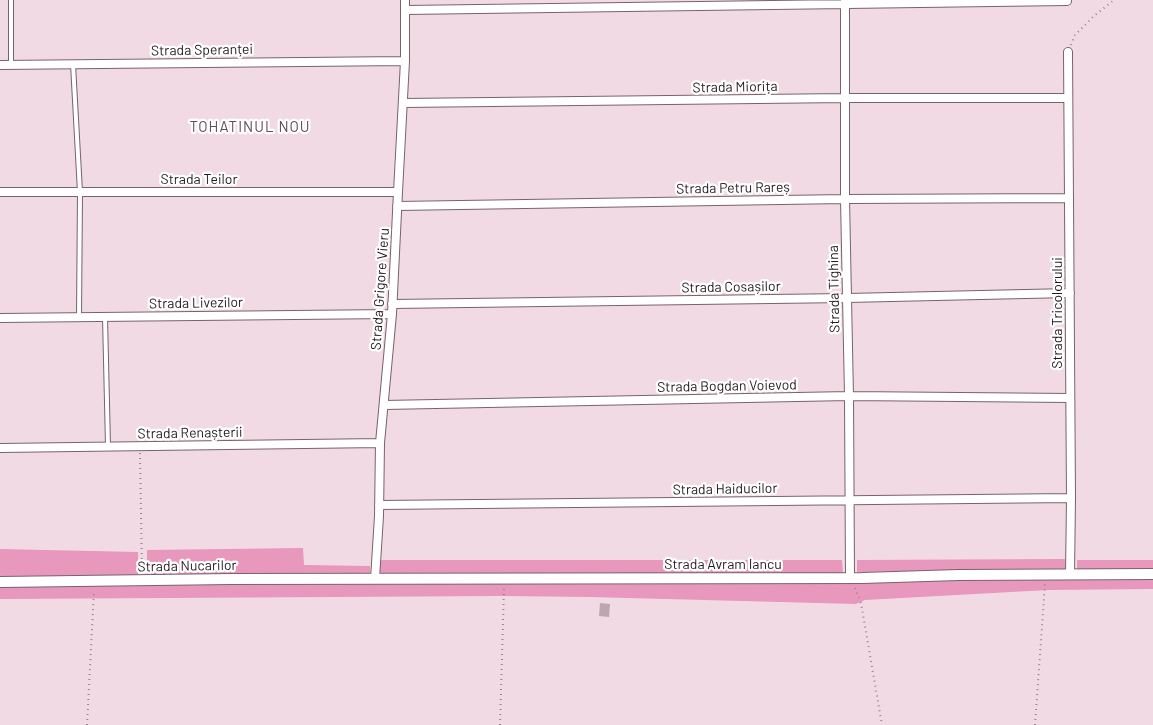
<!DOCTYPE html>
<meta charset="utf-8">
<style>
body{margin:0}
canvas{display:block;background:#f2dae4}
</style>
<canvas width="1153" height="725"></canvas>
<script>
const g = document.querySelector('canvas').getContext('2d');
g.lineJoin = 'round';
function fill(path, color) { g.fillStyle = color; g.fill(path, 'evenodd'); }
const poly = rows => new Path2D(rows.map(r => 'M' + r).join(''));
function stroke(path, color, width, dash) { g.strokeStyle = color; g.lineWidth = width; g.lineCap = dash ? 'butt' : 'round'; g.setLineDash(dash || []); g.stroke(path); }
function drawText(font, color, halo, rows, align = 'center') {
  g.font = font + ' Barlow,sans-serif'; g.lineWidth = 4.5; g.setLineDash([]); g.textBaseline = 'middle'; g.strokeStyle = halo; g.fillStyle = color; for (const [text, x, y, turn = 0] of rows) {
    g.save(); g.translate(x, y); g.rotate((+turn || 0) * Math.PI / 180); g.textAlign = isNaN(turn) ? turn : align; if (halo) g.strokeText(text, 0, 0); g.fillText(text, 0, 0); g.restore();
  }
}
fill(poly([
 [303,548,304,565,370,566,370,575,147,577,147,550],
 [0,549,138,552,138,578,0,578],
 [1065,559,1065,570,857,572,857,560],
 [380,560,842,560,843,573,379,575],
 [1077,560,1153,560,1153,569,1077,569],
 [1153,578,1153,589,1048,590,865,600,856,604,590,597,501,596,0,599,0,586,859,582]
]), '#e897bd');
fill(poly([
 [600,603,610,604,609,617,599,616]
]), '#bca6af');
const lane = poly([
 [73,64,80,192,79,317],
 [11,65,11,0],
 [105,317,108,446]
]);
const street = poly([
 [845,0,845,199,849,396,850,578],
 [405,10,1067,1],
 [1068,52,1071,498,1070,575],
 [0,65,405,61],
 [403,103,846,98,1068,98],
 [0,192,398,192],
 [397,206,845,199,1069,198],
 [392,304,847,298,1070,293],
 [0,318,392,314],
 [384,405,849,396,1070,398],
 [0,448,380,443],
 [379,505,1071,498],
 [375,579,379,516,380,443,392,314,398,192,405,61,405,0]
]);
const secondary = poly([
 [0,582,231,579,862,578,959,575,1153,574]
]);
stroke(lane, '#78636c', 6);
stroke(street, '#78636c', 10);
stroke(secondary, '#78636c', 12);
stroke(poly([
 [1071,45,1075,35,1094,16,1114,0],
 [140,453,142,571],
 [855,588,861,603,882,725],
 [87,725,94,591],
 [500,725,504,587],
 [1035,725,1045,584]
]), '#97858d', 2, [1, 4]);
stroke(lane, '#fff', 4);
stroke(street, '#fff', 8);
stroke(secondary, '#fff', 10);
drawText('14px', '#241b1f', '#fff', [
 ["Strada Speranței",202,50,-1],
 ["Strada Miorița",735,87,-1],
 ["Strada Teilor",199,179],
 ["Strada Petru Rareș",733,188,-1],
 ["Strada Cosașilor",731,287,-1],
 ["Strada Grigore Vieru",380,289,-86],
 ["Strada Tighina",834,289,-91],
 ["Strada Livezilor",196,303,-1],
 ["Strada Tricolorului",1057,313,-90],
 ["Strada Bogdan Voievod",727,386,-1],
 ["Strada Renașterii",190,433,-1],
 ["Strada Haiducilor",725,489,-1],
 ["Strada Avram Iancu",723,564],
 ["Strada Nucarilor",187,566,-1]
]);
g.letterSpacing = '1px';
drawText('15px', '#604c55', '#fff', [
 ["TOHATINUL NOU",250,127]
]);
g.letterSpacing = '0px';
</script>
